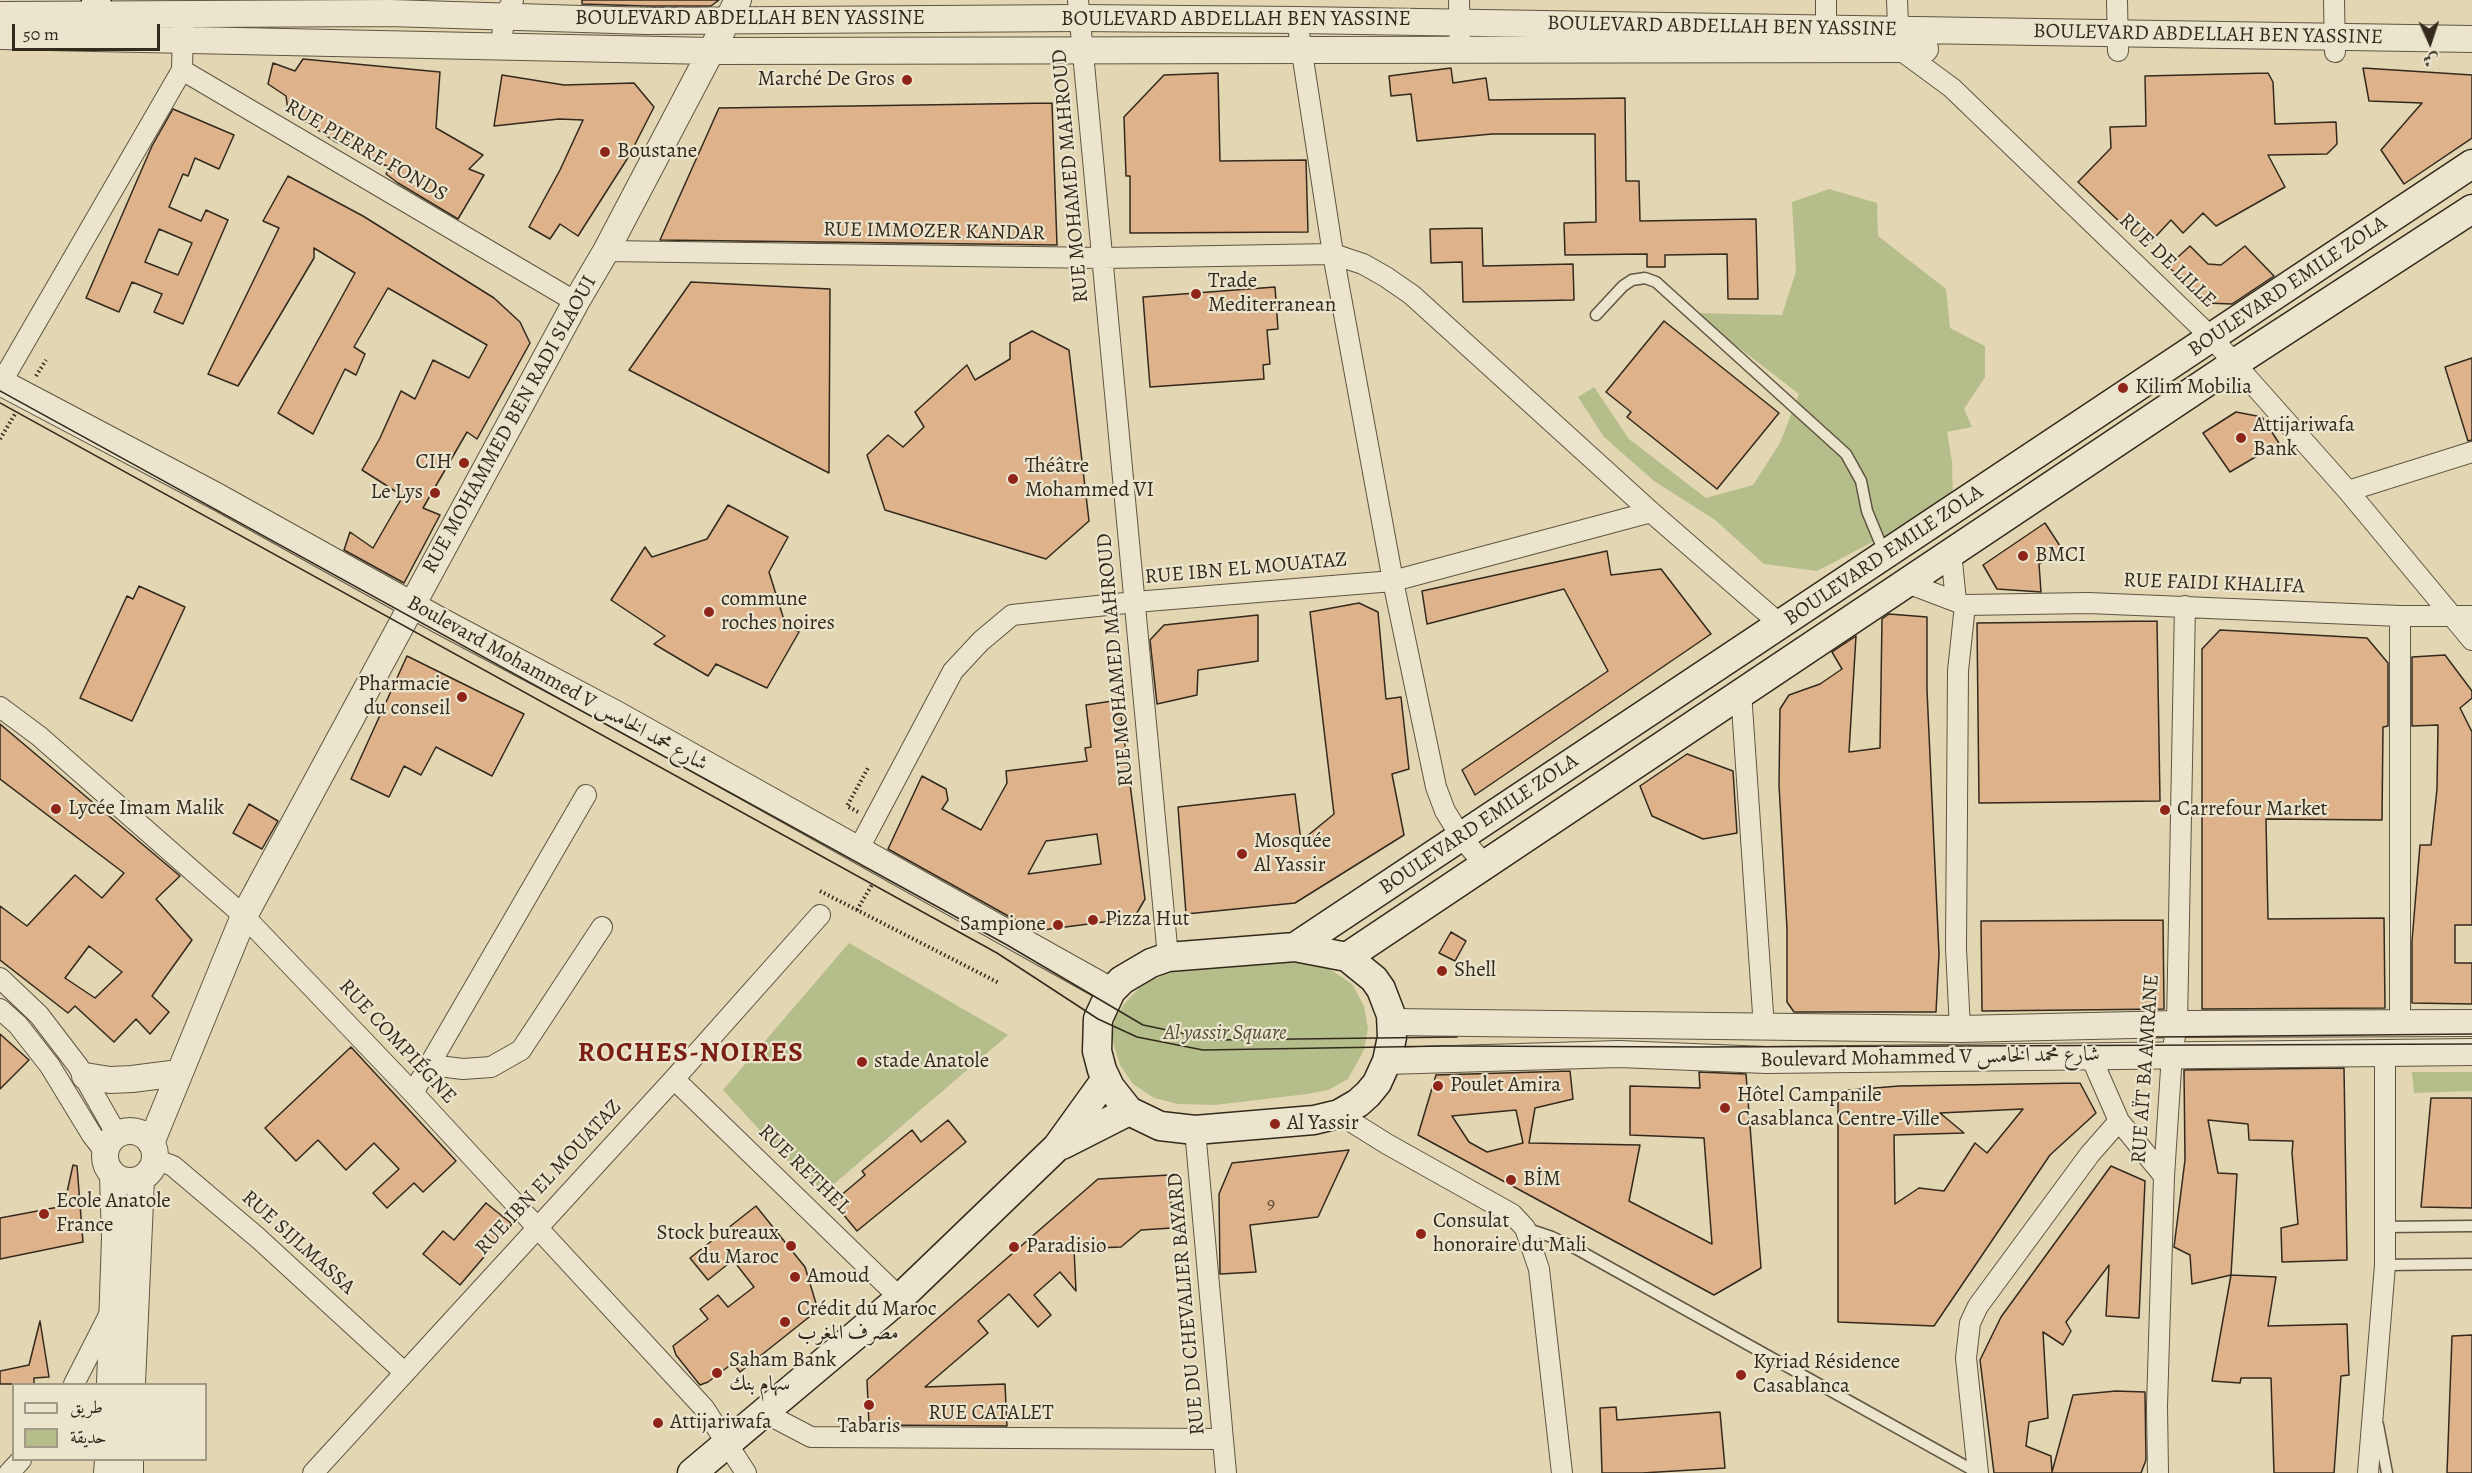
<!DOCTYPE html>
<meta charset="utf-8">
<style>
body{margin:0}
#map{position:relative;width:2472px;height:1473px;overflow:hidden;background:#e2d7b2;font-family:Alegreya,Amiri,serif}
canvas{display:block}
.legend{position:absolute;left:12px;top:1383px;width:195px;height:78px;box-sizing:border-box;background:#ece5cd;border:2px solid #a29a87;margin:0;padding:8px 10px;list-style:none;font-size:18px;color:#332a1d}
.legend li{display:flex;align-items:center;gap:12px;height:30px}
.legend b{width:30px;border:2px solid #a29a87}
.north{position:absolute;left:2400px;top:12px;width:60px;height:60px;-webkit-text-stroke:4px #ece5cd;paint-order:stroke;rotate:177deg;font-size:16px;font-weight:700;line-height:24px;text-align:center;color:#332a1d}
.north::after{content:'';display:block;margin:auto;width:21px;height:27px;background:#332a1d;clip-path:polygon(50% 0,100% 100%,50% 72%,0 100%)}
.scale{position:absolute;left:12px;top:24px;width:148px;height:27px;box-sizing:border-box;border:3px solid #332a1d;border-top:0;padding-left:8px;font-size:18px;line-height:21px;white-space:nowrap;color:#332a1d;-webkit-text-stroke:4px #ece5cd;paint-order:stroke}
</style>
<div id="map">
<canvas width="2472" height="1473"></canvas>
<ul class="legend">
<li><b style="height:8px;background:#ece5cd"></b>طريق</li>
<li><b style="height:16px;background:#b5be8a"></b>حديقة</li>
</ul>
<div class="north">ش</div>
<div class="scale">50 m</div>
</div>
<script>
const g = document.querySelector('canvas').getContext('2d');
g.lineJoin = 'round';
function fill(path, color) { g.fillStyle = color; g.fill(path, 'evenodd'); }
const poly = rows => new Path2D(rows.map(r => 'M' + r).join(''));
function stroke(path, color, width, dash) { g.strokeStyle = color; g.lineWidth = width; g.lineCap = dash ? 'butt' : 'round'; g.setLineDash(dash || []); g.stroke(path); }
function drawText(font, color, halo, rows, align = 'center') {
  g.font = font + ' Alegreya,Amiri,serif'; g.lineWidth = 4.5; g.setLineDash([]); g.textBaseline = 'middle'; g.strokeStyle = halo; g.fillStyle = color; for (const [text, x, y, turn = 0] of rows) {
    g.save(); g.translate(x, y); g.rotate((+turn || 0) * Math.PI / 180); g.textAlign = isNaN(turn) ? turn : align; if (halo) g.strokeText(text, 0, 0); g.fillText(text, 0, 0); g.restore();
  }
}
fill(poly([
 [1829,189,1877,203,1878,236,1946,289,1950,328,1985,346,1985,377,1964,409,1972,427,1947,432,1952,462,1953,500,1817,571,1764,564,1715,520,1654,481,1604,437,1578,397,1594,387,1629,439,1706,498,1753,485,1780,443,1799,394,1694,313,1782,315,1796,271,1792,202],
 [849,943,1008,1035,820,1196,723,1090],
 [1297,961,1322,964,1352,984,1364,1006,1368,1029,1364,1050,1348,1079,1328,1090,1307,1094,1215,1105,1178,1104,1154,1098,1133,1084,1120,1065,1112,1039,1115,1018,1125,1003,1142,985,1174,970],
 [2412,1072,2472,1072,2472,1091,2414,1093]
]), '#b5be8a');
const building = poly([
 [582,0,719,0,711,6,646,6,582,4,582,0],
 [303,59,440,72,436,128,483,155,469,169,484,175,458,219,398,183,386,174,389,167,334,141,288,110,286,96,268,84,273,63,295,71,303,59],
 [1451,68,1453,83,1486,78,1489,100,1625,98,1626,181,1639,181,1640,221,1756,219,1758,299,1728,299,1727,254,1665,255,1665,267,1647,267,1647,254,1565,255,1564,223,1596,222,1595,134,1492,134,1417,141,1411,94,1391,96,1389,76,1451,68],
 [2363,68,2472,75,2472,138,2404,184,2381,150,2422,103,2369,101,2363,68],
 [1218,73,1220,161,1306,160,1308,232,1130,233,1130,176,1126,176,1124,117,1164,75,1218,73],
 [2268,73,2273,82,2275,124,2336,122,2337,144,2327,154,2268,155,2285,187,2216,226,2203,213,2183,233,2171,220,2146,247,2078,182,2111,148,2110,127,2146,126,2145,76,2268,73],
 [502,75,564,85,634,83,654,107,629,156,578,236,560,224,550,239,529,227,560,170,583,120,559,119,494,126,502,75],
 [1052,103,1057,245,660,240,719,108,1052,103],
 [173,109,234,135,219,169,195,158,188,176,183,174,169,207,201,221,206,210,228,220,183,324,154,312,162,294,132,282,119,312,86,298,152,146,173,109],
 [159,229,192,243,178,275,145,262,159,229],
 [288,176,363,216,494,298,520,322,530,343,477,439,467,432,423,508,440,515,404,583,344,550,350,532,373,548,403,496,362,470,380,438,401,391,415,399,433,360,469,378,487,345,388,288,354,347,365,354,356,375,345,369,313,434,278,413,355,273,314,248,314,258,238,386,208,374,279,228,263,221,288,176],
 [1482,228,1483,266,1573,264,1574,300,1463,302,1462,262,1431,263,1430,229,1482,228],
 [2190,246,2208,264,2221,265,2245,246,2274,276,2232,304,2205,303,2168,266,2190,246],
 [691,282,830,289,829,473,629,370,691,282],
 [1275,287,1278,329,1267,330,1270,364,1263,365,1264,379,1150,387,1143,297,1275,287],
 [1664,321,1779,413,1717,489,1627,417,1631,412,1606,392,1664,321],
 [1032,331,1069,350,1089,521,1046,559,885,510,867,455,888,435,903,447,924,427,915,412,967,365,975,380,1010,359,1010,343,1032,331],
 [2472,358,2472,440,2468,441,2445,367,2472,358],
 [2236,412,2262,417,2279,443,2230,472,2203,433,2236,412],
 [728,505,788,537,769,572,785,623,799,632,767,688,716,664,708,676,654,644,665,636,611,600,645,547,652,557,707,539,728,505],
 [2045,523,2062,549,2039,564,2041,592,1997,589,1983,565,2045,523],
 [1607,551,1611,575,1661,569,1711,634,1475,795,1462,770,1608,671,1564,589,1427,624,1422,591,1607,551],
 [139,586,185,607,132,721,80,698,127,596,133,599,139,586],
 [1359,603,1378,612,1386,699,1401,697,1409,769,1392,774,1404,835,1295,903,1186,914,1178,807,1295,794,1301,841,1334,814,1310,612,1359,603],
 [1889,614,1927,617,1927,690,1939,954,1936,1012,1794,1012,1787,1002,1787,929,1779,785,1780,709,1789,695,1820,684,1842,669,1832,652,1856,636,1849,752,1880,748,1882,619,1889,614],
 [1258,615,1258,661,1198,670,1197,695,1157,704,1150,640,1164,625,1258,615],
 [2157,621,2160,801,1979,803,1977,623,2157,621],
 [2220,630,2367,638,2388,663,2388,726,2383,727,2382,820,2266,819,2268,919,2384,918,2385,1008,2202,1009,2202,649,2220,630],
 [2445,655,2472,691,2472,698,2460,708,2472,732,2472,925,2455,925,2455,963,2472,963,2472,1004,2412,1003,2412,941,2420,845,2431,845,2437,789,2438,725,2412,726,2412,657,2445,655],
 [407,656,524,714,492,776,436,747,421,775,404,766,389,797,351,779,407,656],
 [1119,700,1145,899,1134,918,1035,931,888,849,922,776,946,789,948,800,942,809,981,830,1007,783,1006,771,1087,761,1085,748,1091,747,1086,705,1119,700],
 [1097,834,1101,864,1028,874,1046,841,1097,834],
 [0,724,180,876,156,899,192,940,152,996,169,1012,150,1034,136,1019,114,1042,75,1006,68,1013,0,960,0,906,27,926,75,875,102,898,124,873,0,779,0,724],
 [89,946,122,972,95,998,65,978,89,946],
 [1687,754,1733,771,1737,833,1703,839,1652,816,1640,786,1687,754],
 [249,804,278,821,262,849,233,833,249,804],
 [2163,920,2164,1009,1982,1011,1981,921,2163,920],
 [1451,932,1466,941,1455,961,1439,953,1451,932],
 [0,1034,29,1060,0,1089,0,1034],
 [351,1047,456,1161,423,1192,414,1183,387,1208,373,1193,399,1169,374,1143,346,1170,318,1140,296,1161,265,1128,351,1047],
 [2344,1068,2347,1260,2282,1262,2281,1228,2298,1224,2292,1153,2293,1141,2249,1140,2248,1124,2208,1120,2218,1173,2237,1174,2231,1275,2192,1284,2190,1255,2174,1247,2185,1160,2184,1070,2344,1068],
 [1570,1071,1573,1099,1535,1108,1529,1143,1640,1145,1629,1201,1712,1244,1704,1138,1630,1135,1630,1086,1700,1088,1699,1072,1746,1074,1761,1268,1714,1295,1418,1135,1436,1075,1570,1071],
 [1516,1110,1523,1143,1487,1152,1469,1142,1452,1116,1516,1110],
 [2080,1083,2096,1113,2050,1155,1934,1326,1838,1322,1838,1091,1899,1086,2080,1083],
 [2023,1109,1987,1153,1975,1143,1944,1191,1919,1188,1895,1204,1894,1135,1964,1133,1940,1113,2023,1109],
 [2431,1098,2472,1098,2472,1208,2421,1207,2431,1098],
 [948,1120,966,1142,857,1231,833,1202,865,1175,862,1171,912,1130,921,1142,948,1120],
 [1349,1150,1318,1217,1250,1225,1256,1272,1220,1274,1219,1194,1232,1163,1349,1150],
 [73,1165,77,1166,83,1242,0,1259,0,1218,64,1206,73,1165],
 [2111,1166,2145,1181,2139,1318,2106,1316,2109,1265,2066,1322,2071,1331,2063,1345,2043,1332,2048,1418,2029,1422,2026,1446,2051,1456,2052,1472,2073,1395,2116,1391,2145,1392,2146,1460,2141,1473,1994,1473,1980,1360,2001,1317,2111,1166],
 [1170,1175,1172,1228,1141,1230,1121,1247,1074,1249,1076,1291,1060,1272,1034,1295,1051,1315,1038,1327,1009,1294,978,1321,988,1333,925,1387,1005,1384,1007,1426,869,1425,867,1380,1098,1179,1170,1175],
 [486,1203,512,1224,460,1285,423,1254,443,1231,454,1240,486,1203],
 [756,1206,805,1267,818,1310,740,1372,733,1363,708,1382,700,1385,676,1355,673,1346,708,1319,700,1309,718,1295,728,1307,754,1287,733,1260,708,1280,690,1258,756,1206],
 [2231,1275,2276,1277,2268,1326,2347,1324,2349,1375,2341,1376,2334,1473,2274,1473,2271,1378,2241,1378,2240,1383,2212,1381,2231,1275],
 [40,1321,49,1377,34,1378,34,1384,0,1384,0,1371,29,1365,40,1321],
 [2472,1335,2472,1473,2447,1473,2452,1336,2472,1335],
 [1616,1407,1617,1420,1720,1412,1725,1468,1642,1473,1602,1473,1600,1408,1616,1407]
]);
fill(building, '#deb28a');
stroke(building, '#332a1d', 1.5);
const service = poly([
 [1596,315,1623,286,1632,280,1645,278,1656,282,1846,454,1861,481,1867,511,1884,552],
 [2385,1227,2472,1226],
 [1525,1228,1552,1237,1573,1247,1978,1473],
 [2385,1265,2472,1264],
 [2378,1425,2387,1473]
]);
const minor = poly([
 [1078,0,1168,957],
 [1459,0,1460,51],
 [1897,0,1899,49,1952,88,2212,338,2348,491,2472,640],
 [2117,0,2118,51],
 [2334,0,2335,52],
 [1297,20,1333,254,1393,581,1436,787,1445,811,1461,837,1484,864],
 [183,26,182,70,576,302],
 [1826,29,1826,0],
 [501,48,504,17,513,0],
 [606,251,1103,258,1333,254,1363,264,1386,277,1412,295,1651,512,1781,625],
 [1,383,182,70],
 [2348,491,2472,452],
 [1951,552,1956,601],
 [1907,583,1965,605,2088,603,2400,616,2472,616],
 [2400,616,2400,1022],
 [1741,692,1764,1028],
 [0,707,39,736,244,916,413,1093,704,1408,746,1473],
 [858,850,953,671,981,641,1012,615,1135,602,1393,581,1651,512],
 [0,978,39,1015,78,1066,117,1135],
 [0,1009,18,1025,50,1066,92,1135,105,1152],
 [1960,1029,1956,948,1958,671,1965,605],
 [2091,1057,2119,1121,2164,1176,2172,1054,2177,1024,2185,606],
 [430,1065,463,1069,491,1067,521,1050,602,927],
 [674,1079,900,1298],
 [413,1093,586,795],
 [1339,1114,1387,1144,1512,1214,1525,1228,1539,1269,1562,1473],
 [1195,1130,1226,1473],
 [155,1159,173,1166,258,1238,404,1372],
 [74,1384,110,1313],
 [765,1413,811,1437,1223,1439],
 [9,1473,21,1460],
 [313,1473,674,1079,820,915],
 [1978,1473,1966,1358,1970,1323,1978,1306,2090,1154,2119,1121],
 [2158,1473,2157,1406,2164,1176],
 [2368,1473,2385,1265,2385,1053]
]);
const tertiary = poly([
 [0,15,390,13,646,21,1080,18,1297,20,2472,39],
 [0,36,711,51,1925,49],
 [0,382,218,497,439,620,616,714,1111,991],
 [1392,1022,1960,1029,2177,1024,2472,1023],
 [1387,1061,1619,1054,1766,1060,2472,1052],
 [85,1076,110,1080,132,1079,179,1073],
 '105 1156a25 25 0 1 1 50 0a25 25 0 1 1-50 0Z',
 [151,1143,244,916,576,302,606,251,738,0],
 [110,1384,115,1238,113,1175],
 [132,1384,141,1179],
 [107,1473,108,1460],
 [130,1473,130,1460]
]);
const secondary = poly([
 [96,0,99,14],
 [1295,947,2472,164],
 [1295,947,1347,957,1374,979,1381,989,1391,1015,1392,1037,1387,1061,1377,1083,1368,1094,1358,1103,1339,1114,1314,1120,1195,1130,1160,1126,1129,1111,1110,1087,1102,1070,1097,1051,1098,1019,1111,991,1122,980,1151,963,1168,957,1295,947],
 [1347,957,2235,363,2472,209],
 [1062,1145,1129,1111],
 [692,1473,900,1298,1057,1147,1106,1079]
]);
stroke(service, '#5f5542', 13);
stroke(minor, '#5f5542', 22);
stroke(tertiary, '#5f5542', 28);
stroke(secondary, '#332a1d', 31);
stroke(poly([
 [36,376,46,360],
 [0,439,15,414],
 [858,812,847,806,868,768],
 [820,891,999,983],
 [857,910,873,883]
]), '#332a1d', 4, [1.5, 3]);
stroke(service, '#ece5cd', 10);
stroke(minor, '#ece5cd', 20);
stroke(tertiary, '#ece5cd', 26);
stroke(secondary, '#ece5cd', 28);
stroke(poly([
 [0,391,1007,945,1143,1025,1215,1040,1457,1037],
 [0,403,997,953,1098,1019,1137,1037,1203,1050,1445,1046,1697,1047,2472,1044],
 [2156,1037,2472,1034]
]), '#332a1d', 1.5);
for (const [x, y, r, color] of [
 [907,80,6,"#8f2418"],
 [605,152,6,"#8f2418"],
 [1196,294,6,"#8f2418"],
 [2123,388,6,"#8f2418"],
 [2241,438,6,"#8f2418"],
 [464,463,6,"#8f2418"],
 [1013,479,6,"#8f2418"],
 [435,493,6,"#8f2418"],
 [2023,556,6,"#8f2418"],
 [709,612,6,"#8f2418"],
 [462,697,6,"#8f2418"],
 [56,809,6,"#8f2418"],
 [2165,810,6,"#8f2418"],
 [1242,854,6,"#8f2418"],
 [1093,920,6,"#8f2418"],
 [1058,925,6,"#8f2418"],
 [1442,971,6,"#8f2418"],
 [862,1062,6,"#8f2418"],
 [1438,1086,6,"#8f2418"],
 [1725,1108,6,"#8f2418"],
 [1275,1124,6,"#8f2418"],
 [1511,1180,6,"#8f2418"],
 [44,1214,6,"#8f2418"],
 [1421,1234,6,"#8f2418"],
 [791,1246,6,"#8f2418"],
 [1014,1247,6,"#8f2418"],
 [795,1277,6,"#8f2418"],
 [785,1322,6,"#8f2418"],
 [717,1373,6,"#8f2418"],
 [1741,1375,6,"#8f2418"],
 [869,1405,6,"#8f2418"],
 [658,1423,6,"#8f2418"]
]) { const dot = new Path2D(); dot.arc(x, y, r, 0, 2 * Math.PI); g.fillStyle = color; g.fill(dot); stroke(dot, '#ece5cd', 2); }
drawText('18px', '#5e4c38', null, [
 ["9",1271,1205]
]);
drawText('21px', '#332a1d', '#ece5cd', [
 ["BOULEVARD ABDELLAH BEN YASSINE",750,19],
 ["BOULEVARD ABDELLAH BEN YASSINE",1236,20],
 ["BOULEVARD ABDELLAH BEN YASSINE",1722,27,1],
 ["BOULEVARD ABDELLAH BEN YASSINE",2208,35,1],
 ["RUE PIERRE FONDS",366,151,30],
 ["RUE MOHAMED MAHROUD",1071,176,-95],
 ["RUE IMMOZER KANDAR",934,232,1],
 ["RUE DE LILLE",2167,261,44],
 ["BOULEVARD EMILE ZOLA",2288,287,-34],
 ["RUE MOHAMMED BEN RADI SLAOUI",510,425,-61],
 ["BOULEVARD EMILE ZOLA",1884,556,-34],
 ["RUE IBN EL MOUATAZ",1246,569,-5],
 ["RUE FAIDI KHALIFA",2214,584,2],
 ["RUE MOHAMED MAHROUD",1116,660,-95],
 ["Boulevard Mohammed V شارع محمد الخامس",557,684,29],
 ["BOULEVARD EMILE ZOLA",1479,825,-34],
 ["RUE COMPIÉGNE",397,1042,47],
 ["Boulevard Mohammed V شارع محمد الخامس",1930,1058,-1],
 ["RUE AÏT BA AMRANE",2146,1069,-86],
 ["RUE RETHEL",804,1170,44],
 ["RUE IBN EL MOUATAZ",549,1178,-47],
 ["RUE SIJLMASSA",298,1243,42],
 ["RUE DU CHEVALIER BAYARD",1187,1304,-95],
 ["RUE CATALET",991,1414]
]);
drawText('21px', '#332a1d', '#ece5cd', [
 ["Marché De Gros",895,80,"right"],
 ["Boustane",617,152],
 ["Trade",1208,282],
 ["Mediterranean",1208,306],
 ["Kilim Mobilia",2135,388],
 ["Attijariwafa",2253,426],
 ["Bank",2253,450],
 ["CIH",452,463,"right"],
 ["Théâtre",1025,467],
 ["Mohammed VI",1025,491],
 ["Le Lys",423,493,"right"],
 ["BMCI",2035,556],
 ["commune",721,600],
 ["roches noires",721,624],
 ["Pharmacie",450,685,"right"],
 ["du conseil",450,709,"right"],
 ["Lycée Imam Malik",68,809],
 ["Carrefour Market",2177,810],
 ["Mosquée",1254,842],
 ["Al Yassir",1254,866],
 ["Pizza Hut",1105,920],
 ["Sampione",1046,925,"right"],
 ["Shell",1454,971],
 ["stade Anatole",874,1062],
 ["Poulet Amira",1450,1086],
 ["Hôtel Campanile",1737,1096],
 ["Casablanca Centre-Ville",1737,1120],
 ["Al Yassir",1287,1124],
 ["BİM",1523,1180],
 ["Ecole Anatole",56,1202],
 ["France",56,1226],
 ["Consulat",1433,1222],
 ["honoraire du Mali",1433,1246],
 ["Stock bureaux",779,1234,"right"],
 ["du Maroc",779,1258,"right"],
 ["Paradisio",1026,1247],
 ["Amoud",807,1277],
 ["Crédit du Maroc",797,1310],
 ["مصرف المغرب",797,1334],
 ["Saham Bank",729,1361],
 ["سهام بنك",729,1385],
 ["Kyriad Résidence",1753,1363],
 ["Casablanca",1753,1387],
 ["Attijariwafa",670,1423],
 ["Tabaris",869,1427,"center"]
], 'left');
drawText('italic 21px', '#544f38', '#ece5cd', [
 ["Al yassir Square",1225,1034]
]);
g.letterSpacing = '1.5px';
drawText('bold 27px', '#7a1f14', '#ece5cd', [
 ["ROCHES-NOIRES",691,1054]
]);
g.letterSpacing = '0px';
</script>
